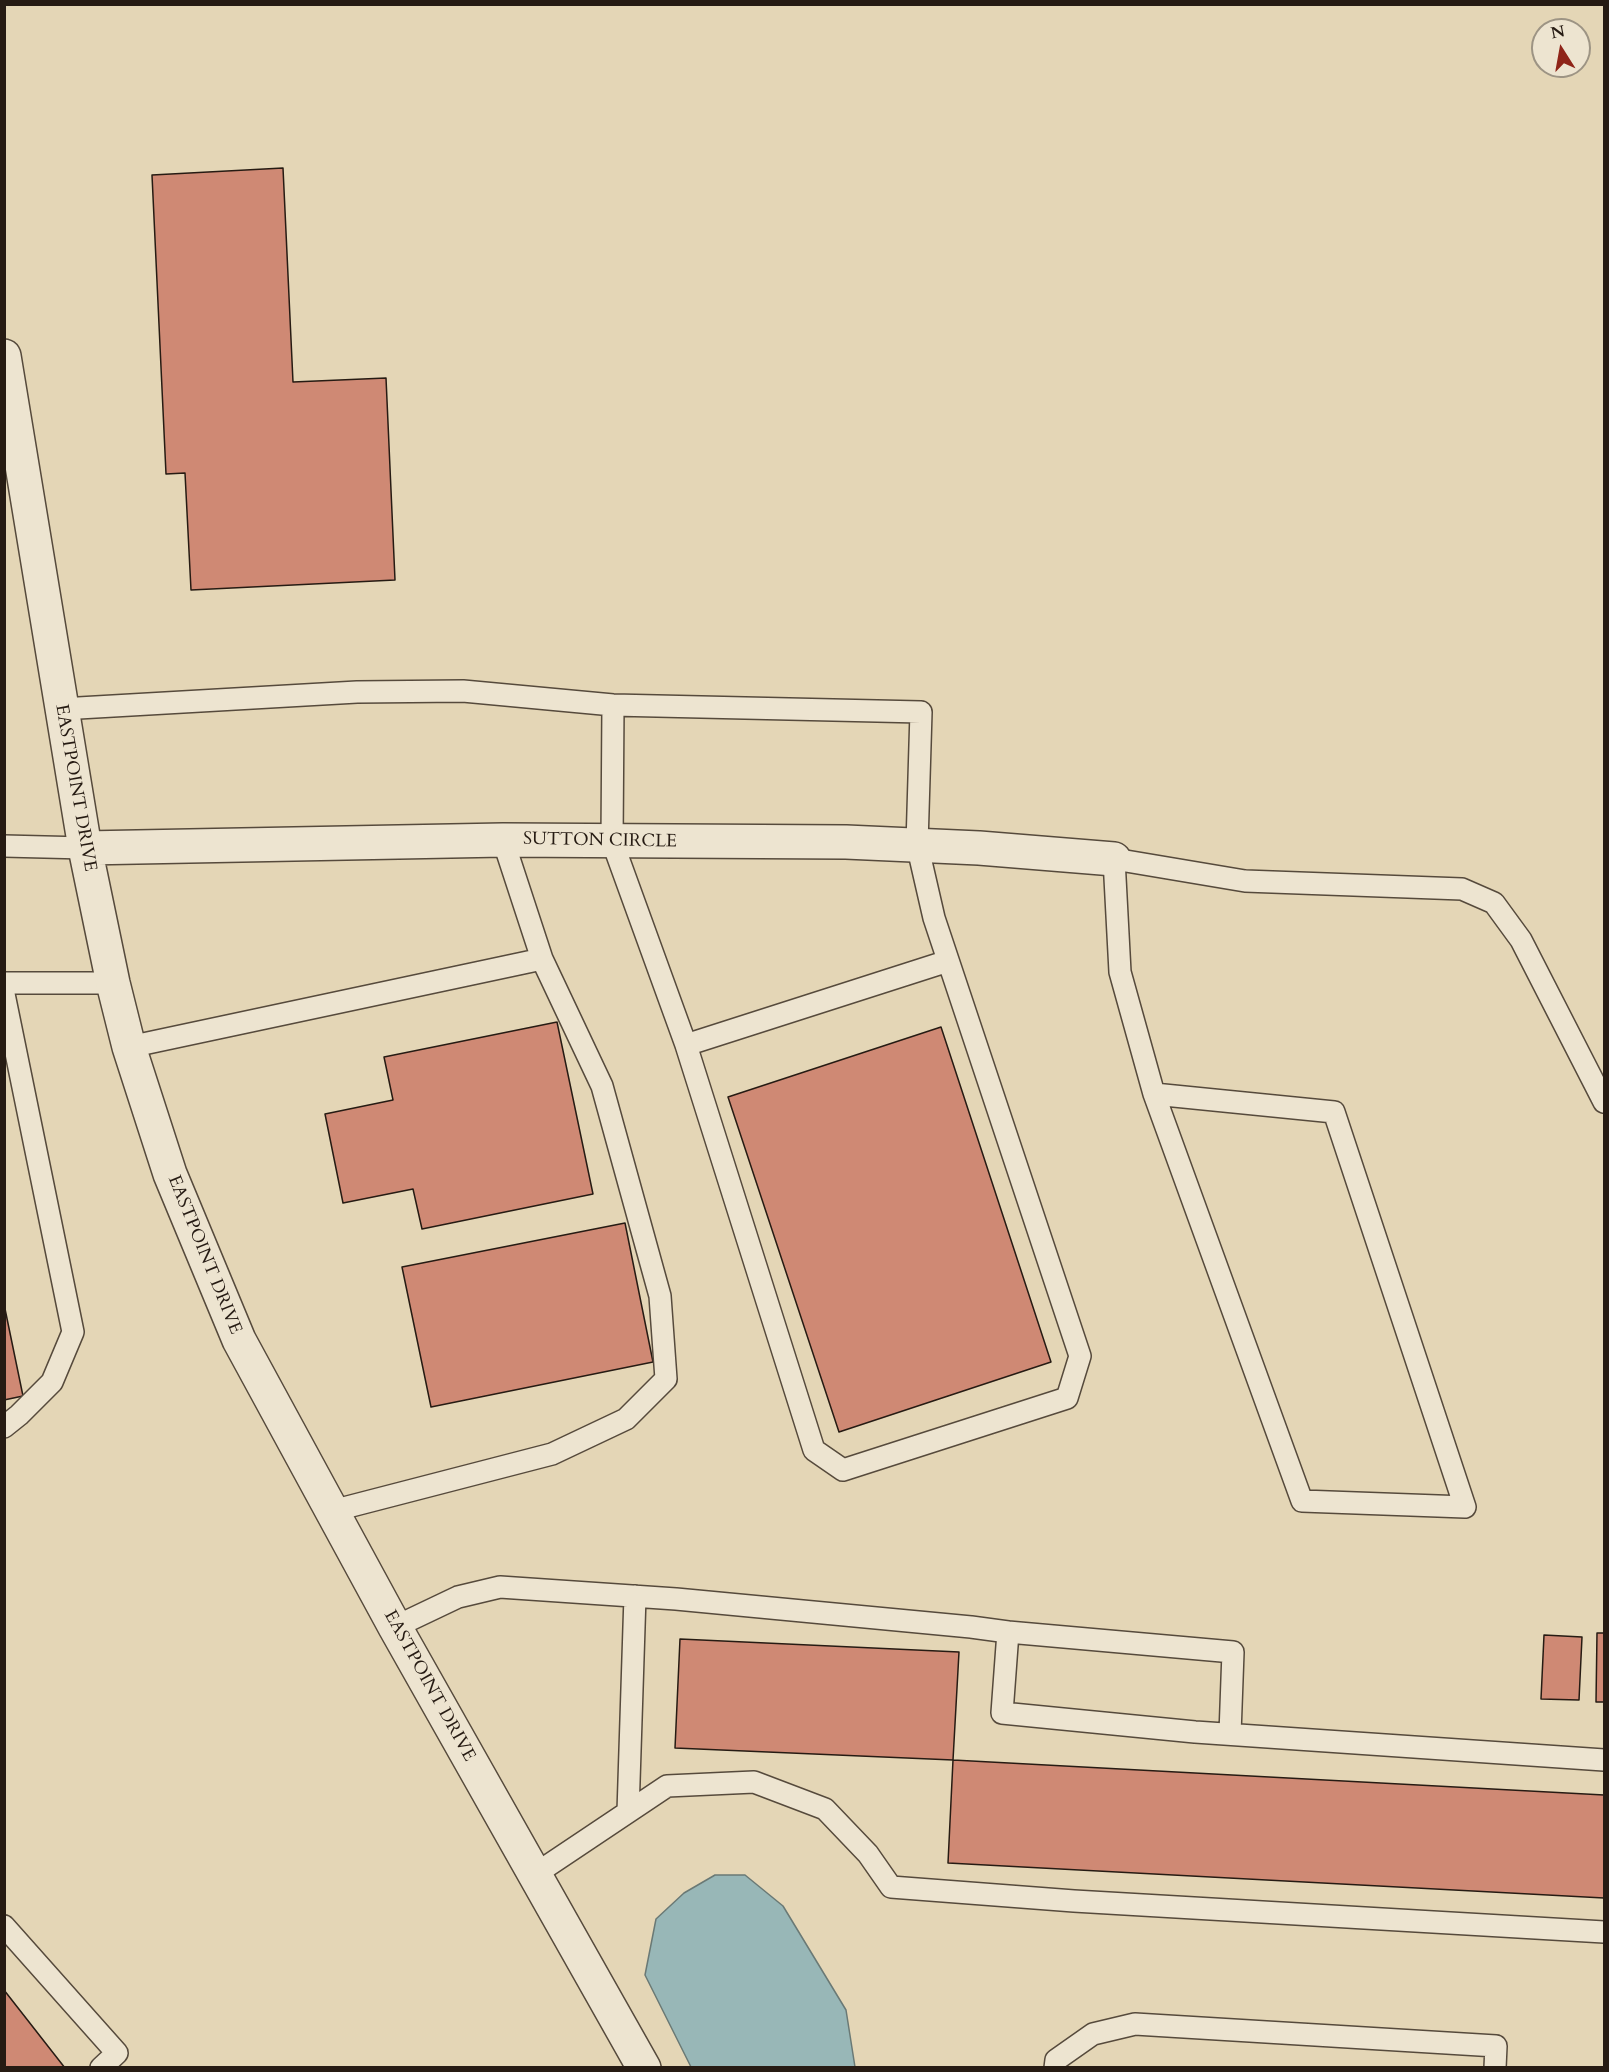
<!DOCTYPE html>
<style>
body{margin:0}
#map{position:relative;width:1609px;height:2072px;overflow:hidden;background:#e4d6b6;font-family:Cardo,serif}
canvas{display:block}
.frame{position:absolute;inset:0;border:6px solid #261b13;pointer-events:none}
.north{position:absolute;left:1531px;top:18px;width:60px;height:60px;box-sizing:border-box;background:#ede4d0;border:2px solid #9d9484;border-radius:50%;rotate:349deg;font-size:16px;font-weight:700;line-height:24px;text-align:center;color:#261b13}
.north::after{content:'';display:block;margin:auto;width:21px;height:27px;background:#8f2418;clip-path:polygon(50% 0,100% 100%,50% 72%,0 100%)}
</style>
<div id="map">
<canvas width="1609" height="2072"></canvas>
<div class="frame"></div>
<div class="north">N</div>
</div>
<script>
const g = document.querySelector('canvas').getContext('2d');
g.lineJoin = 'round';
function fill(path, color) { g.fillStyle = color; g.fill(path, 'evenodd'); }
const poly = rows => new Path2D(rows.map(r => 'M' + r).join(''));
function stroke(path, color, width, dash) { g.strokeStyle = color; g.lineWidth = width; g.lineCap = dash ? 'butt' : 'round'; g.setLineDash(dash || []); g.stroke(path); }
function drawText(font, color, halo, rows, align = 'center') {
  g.font = font + ' Cardo,serif'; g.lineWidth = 6; g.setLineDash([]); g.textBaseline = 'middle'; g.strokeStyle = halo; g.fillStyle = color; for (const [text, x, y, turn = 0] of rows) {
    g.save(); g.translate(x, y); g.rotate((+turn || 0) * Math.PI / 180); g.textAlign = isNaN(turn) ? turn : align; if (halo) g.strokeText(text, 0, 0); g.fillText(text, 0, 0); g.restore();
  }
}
const water = poly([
 [715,1875,745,1875,783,1906,846,2010,855,2067,691,2067,645,1975,656,1919,684,1893,715,1875]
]);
fill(water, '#98b7b7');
stroke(water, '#6a7975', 1.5);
const building = poly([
 [283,168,293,382,386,378,395,580,191,590,185,473,166,474,152,175,283,168],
 [557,1022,593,1194,422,1229,413,1189,343,1203,325,1114,393,1100,384,1057,557,1022],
 [941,1027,1051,1362,839,1432,728,1097,941,1027],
 [625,1223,653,1362,431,1407,402,1267,625,1223],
 [4,1304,23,1396,4,1400,4,1304],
 [1597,1633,1604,1633,1604,1702,1596,1702,1597,1633],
 [1544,1635,1582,1637,1579,1700,1541,1699,1544,1635],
 [680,1639,959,1652,953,1760,675,1748,680,1639],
 [953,1760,1604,1795,1604,1898,948,1863,953,1760],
 [4,1990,65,2068,4,2068,4,1990]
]);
fill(building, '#cf8974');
stroke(building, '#261b13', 1.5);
const lane = poly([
 [61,709,357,692,463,691,613,705,921,712,917,844,934,918,1080,1356,1067,1398,843,1470,814,1450,686,1045,612,841,613,705],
 [4,846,85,848],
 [4,983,113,983],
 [4,994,73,1332,52,1382,19,1415,4,1427],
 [686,1045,948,961],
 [129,1047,542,959],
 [1154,1094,1334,1112,1465,1507,1302,1501,1154,1094,1120,972,1114,859,1245,881,1462,889,1494,903,1521,940,1604,1102],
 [332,1511,552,1454,626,1419,666,1379,660,1296,602,1086,542,959,503,840],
 [395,1627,458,1597,500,1587,676,1599,971,1627,1008,1632,1002,1713,1195,1732,1604,1760],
 [1008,1632,1233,1652,1230,1734],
 [628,1812,635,1596],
 [534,1875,667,1786,754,1782,825,1809,868,1854,891,1887,1074,1901,1604,1932],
 [4,1926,117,2053,101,2068],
 [1055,2068,1056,2060,1093,2034,1135,2024,1496,2046,1495,2068]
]);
const street = poly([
 [4,356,85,848,113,983,129,1047,170,1174,239,1340,395,1627,644,2068],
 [85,848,503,840,846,842,979,848,1114,859]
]);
stroke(lane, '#564a3c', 24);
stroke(street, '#564a3c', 36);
stroke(lane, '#ede4d0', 21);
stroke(street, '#ede4d0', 33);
drawText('18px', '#261b13', '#ede4d0', [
 ["EASTPOINT DRIVE",75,788,80],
 ["SUTTON CIRCLE",600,841,1],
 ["EASTPOINT DRIVE",204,1255,68],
 ["EASTPOINT DRIVE",429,1686,61]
]);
</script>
